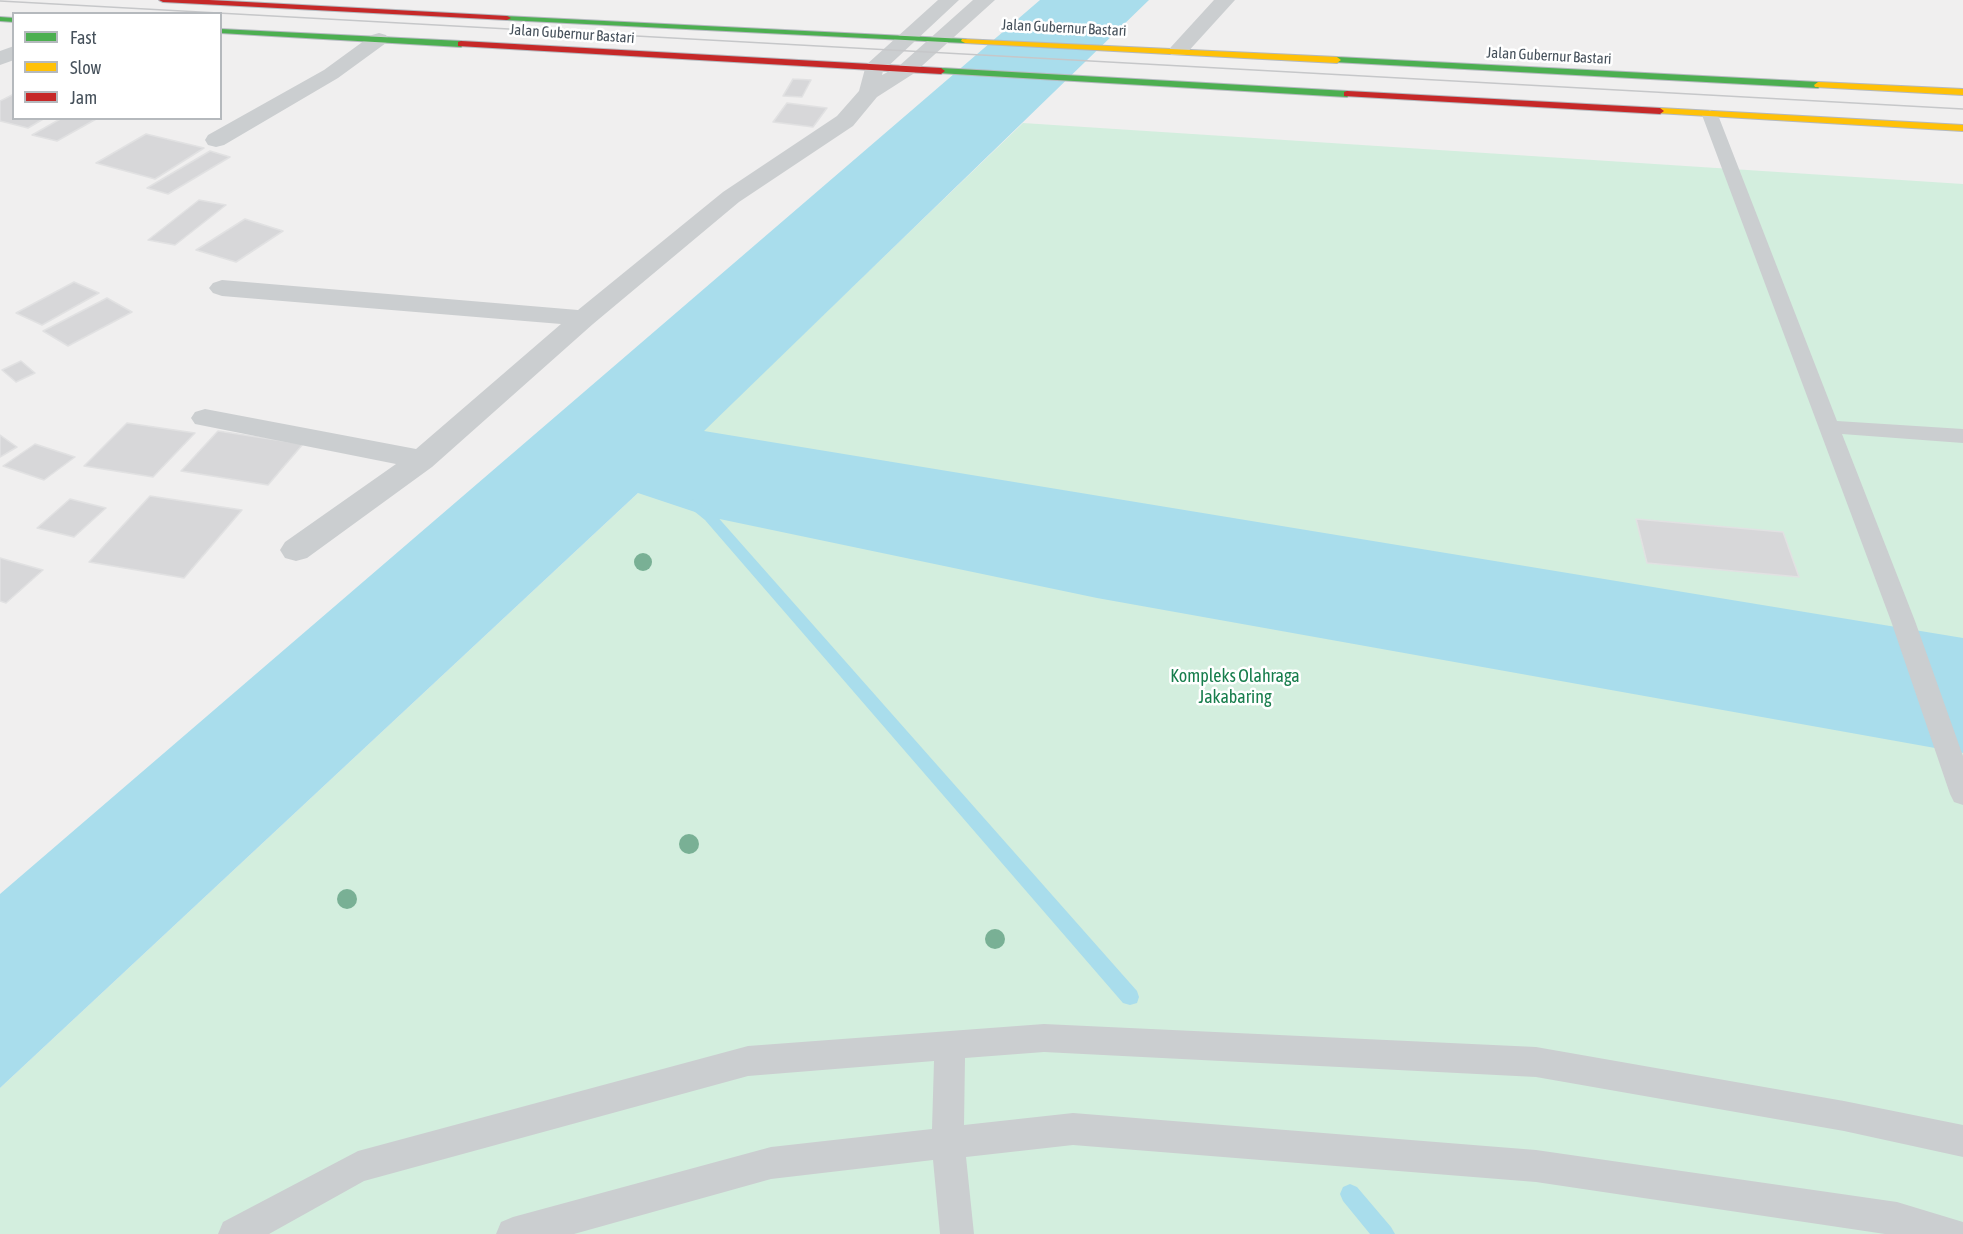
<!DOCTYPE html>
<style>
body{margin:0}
#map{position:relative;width:1963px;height:1234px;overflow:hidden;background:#f0efef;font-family:"Asap Condensed",sans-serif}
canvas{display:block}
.legend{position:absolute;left:12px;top:12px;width:210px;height:108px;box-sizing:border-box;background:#fff;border:2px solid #b5b9bd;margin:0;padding:8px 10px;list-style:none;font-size:18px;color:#46515b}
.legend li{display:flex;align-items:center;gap:12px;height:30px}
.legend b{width:30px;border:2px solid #b5b9bd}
</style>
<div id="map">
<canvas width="1963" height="1234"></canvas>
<ul class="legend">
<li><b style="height:8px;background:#4caf50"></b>Fast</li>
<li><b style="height:8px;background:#ffc107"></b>Slow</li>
<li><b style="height:8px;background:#c62828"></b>Jam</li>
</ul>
</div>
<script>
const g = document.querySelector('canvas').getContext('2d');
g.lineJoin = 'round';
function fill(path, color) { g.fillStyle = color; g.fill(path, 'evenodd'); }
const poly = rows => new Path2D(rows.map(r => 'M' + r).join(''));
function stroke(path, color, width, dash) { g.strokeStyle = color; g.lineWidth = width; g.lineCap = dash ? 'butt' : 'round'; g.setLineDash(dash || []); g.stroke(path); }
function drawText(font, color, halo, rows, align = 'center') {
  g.font = font + ' "Asap Condensed",sans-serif'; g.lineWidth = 5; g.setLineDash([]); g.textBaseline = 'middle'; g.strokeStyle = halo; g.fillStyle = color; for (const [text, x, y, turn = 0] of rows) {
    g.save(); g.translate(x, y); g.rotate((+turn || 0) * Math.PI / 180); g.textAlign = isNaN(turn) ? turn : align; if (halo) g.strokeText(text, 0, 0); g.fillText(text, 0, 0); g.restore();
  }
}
fill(poly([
 [1023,123,1963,184,1963,1234,0,1234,0,1088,638,493]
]), '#d3eede');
fill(poly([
 [1040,0,1149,0,704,431,1963,638,1963,753,1097,598,710,517,638,493,0,1088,0,894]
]), '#a9ddec');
fill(poly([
 [694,499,715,514,1137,991,1139,997,1137,1003,1130,1005,1123,1003,705,520,689,507,687,504,689,501,694,499],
 [1350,1184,1357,1187,1391,1227,1395,1234,1370,1234,1343,1201,1340,1194,1343,1187,1350,1184]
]), '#a9ddec');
const building = poly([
 [793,79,811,80,802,97,783,96,793,79],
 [14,94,14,118,45,118,28,128,0,121,0,101,14,94],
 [787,103,827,108,813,127,773,122,787,103],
 [62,118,98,118,57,141,32,135,62,118],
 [146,134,204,148,155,179,96,163,146,134],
 [210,151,230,157,168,194,147,188,210,151],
 [199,200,226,205,175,245,148,240,199,200],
 [245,219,283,231,236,262,196,250,245,219],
 [74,282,99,293,42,325,16,313,74,282],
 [107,298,132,312,68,346,43,331,107,298],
 [21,361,35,373,16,382,2,370,21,361],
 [127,423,195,433,153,477,84,466,127,423],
 [218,431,303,444,268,485,181,471,218,431],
 [0,435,17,447,0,457,0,435],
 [35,444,75,457,44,480,3,466,35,444],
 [150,496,242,510,184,578,89,562,150,496],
 [70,499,106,508,74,537,37,528,70,499],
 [1636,519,1783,532,1799,577,1647,563,1636,519],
 [0,558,43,570,6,603,0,601,0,558]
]);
fill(building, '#d7d7d9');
stroke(building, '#e1e1e2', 1.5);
const fast = poly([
 [504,16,965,39,969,41,965,43,507,20,503,18,504,16],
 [0,17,14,18,14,22,0,21,0,17],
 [220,29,461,41,465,44,461,47,220,33,220,29],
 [1337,57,1818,82,1822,85,1818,88,1334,62,1334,58,1337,57],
 [941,68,1347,91,1351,94,1347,97,938,73,938,69,941,68]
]);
const slow = poly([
 [962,39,1337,57,1341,60,1337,63,965,43,961,41,962,39],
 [1818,82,1963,89,1963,95,1815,87,1814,85,1818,82],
 [1660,108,1963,125,1963,131,1657,113,1656,111,1660,108]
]);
const jam = poly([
 [159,0,209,0,507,16,511,18,507,20,163,2,159,0],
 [461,41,941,68,945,71,941,74,458,46,458,42,461,41],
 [1347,91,1660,108,1664,111,1660,114,1344,96,1344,92,1347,91]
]);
stroke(fast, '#b4b9bf', 2);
stroke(slow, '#b4b9bf', 2);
stroke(jam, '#b4b9bf', 2);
fill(poly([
 [1710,110,1718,115,1837,421,1963,429,1963,443,1842,434,1915,621,1963,756,1963,805,1954,802,1950,794,1891,621,1702,115,1710,110],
 [1044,1024,1536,1047,1844,1101,1963,1125,1963,1157,1844,1131,1536,1077,1044,1052,965,1058,964,1125,1073,1113,1536,1150,1897,1202,1963,1222,1963,1234,1885,1234,1536,1182,1073,1145,966,1157,974,1234,940,1234,933,1160,771,1179,574,1234,496,1234,501,1222,513,1217,771,1147,932,1129,934,1061,748,1076,364,1181,269,1234,218,1234,223,1222,358,1151,748,1046,1044,1024]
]), '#cbced0');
fill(poly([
 [938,0,959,0,883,71,882,75,899,66,973,0,995,0,913,74,877,97,853,126,739,202,593,324,432,467,307,558,296,561,285,558,280,550,285,542,396,464,195,424,191,418,195,412,205,409,416,449,561,324,222,296,213,293,209,288,213,283,222,280,578,310,723,192,837,116,859,91,866,65,938,0],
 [1214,0,1235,0,1185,55,1171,55,1168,51,1171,47,1214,0],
 [379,33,386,35,389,39,386,43,338,78,224,145,216,147,208,145,205,140,208,135,324,70,372,35,379,33],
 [14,46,14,60,0,65,0,51,14,46]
]), '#cbced0');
fill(fast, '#4caf50');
fill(slow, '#ffc107');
fill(jam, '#c62828');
stroke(poly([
 [0,1,1963,109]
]), '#c6c7c9', 1.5);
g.fillStyle = '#79b095';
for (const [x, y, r] of [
 [643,562,9],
 [689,844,10],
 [347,899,10],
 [995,939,10]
]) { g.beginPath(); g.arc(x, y, r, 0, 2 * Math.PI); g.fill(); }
drawText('15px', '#46515b', '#fff', [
 ["Jalan Gubernur Bastari",1064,28,3],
 ["Jalan Gubernur Bastari",572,34,4],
 ["Jalan Gubernur Bastari",1549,56,3]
]);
drawText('18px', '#177d4c', '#fff', [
 ["Kompleks Olahraga",1235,676],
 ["Jakabaring",1235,697]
]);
</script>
